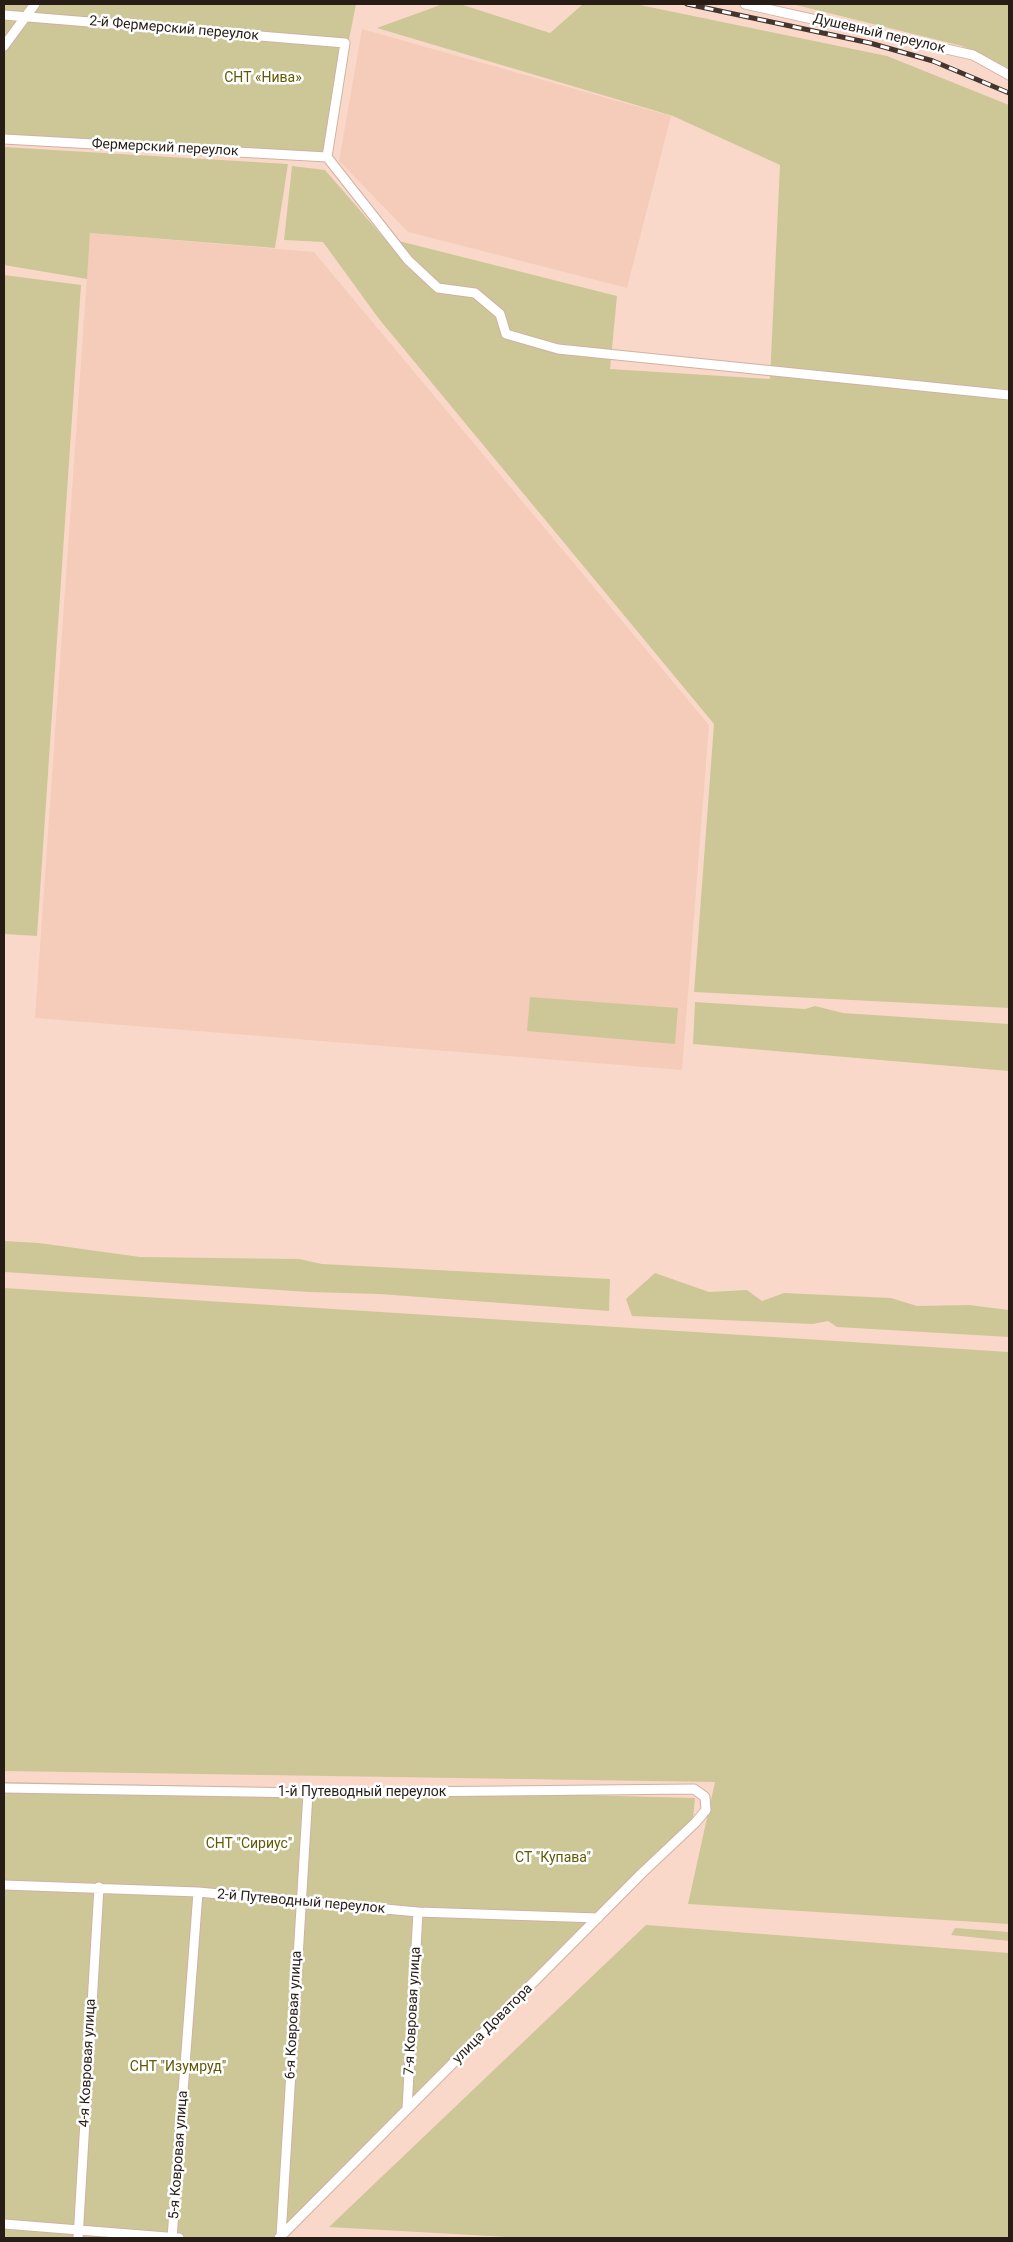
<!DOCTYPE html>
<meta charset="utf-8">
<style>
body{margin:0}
#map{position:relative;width:1013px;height:2242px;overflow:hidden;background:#fad8c9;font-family:Roboto,sans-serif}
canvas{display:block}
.frame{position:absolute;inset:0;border:5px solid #281c17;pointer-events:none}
</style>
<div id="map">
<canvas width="1013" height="2242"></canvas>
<div class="frame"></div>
</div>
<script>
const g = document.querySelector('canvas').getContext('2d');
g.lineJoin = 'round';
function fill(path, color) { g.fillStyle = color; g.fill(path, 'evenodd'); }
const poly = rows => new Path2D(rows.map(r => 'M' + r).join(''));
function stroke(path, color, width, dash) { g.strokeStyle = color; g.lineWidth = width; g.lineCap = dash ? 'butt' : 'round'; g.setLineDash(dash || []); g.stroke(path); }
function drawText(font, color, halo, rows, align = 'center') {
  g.font = font + ' Roboto,sans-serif'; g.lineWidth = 5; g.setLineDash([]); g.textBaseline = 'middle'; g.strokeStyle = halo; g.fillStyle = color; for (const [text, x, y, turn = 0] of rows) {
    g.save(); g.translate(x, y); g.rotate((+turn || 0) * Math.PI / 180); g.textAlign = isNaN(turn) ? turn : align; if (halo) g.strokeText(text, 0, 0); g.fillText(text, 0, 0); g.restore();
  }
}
fill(poly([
 [362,29,671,116,627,288,408,232,339,161],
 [90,233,314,252,709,725,682,1070,35,1018]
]), '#f5ccba');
fill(poly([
 [4,4,356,4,326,157,4,138],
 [443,4,460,4,550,33,583,4,635,4,887,56,1009,105,1009,1008,694,992,714,724,379,319,323,242,284,240,292,166,325,170,383,237,617,296,610,369,770,379,780,165,673,116,377,28],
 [792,4,1009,4,1009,69,962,46],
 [4,147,288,164,275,248,90,233,87,279,4,265],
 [4,275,81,285,37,936,4,934],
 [530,997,678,1008,675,1044,527,1031],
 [695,1002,805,1009,815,1006,843,1013,1009,1024,1009,1071,693,1044],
 [4,1241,39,1243,140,1257,299,1259,322,1264,610,1279,609,1311,379,1294,309,1292,4,1272],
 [655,1273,709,1292,747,1290,762,1301,784,1293,891,1298,917,1306,969,1305,1009,1310,1009,1337,837,1327,828,1321,813,1324,632,1316,626,1299],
 [4,1288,1009,1352,1009,1924,688,1904,715,1782,4,1771],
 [4,1782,308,1788,695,1798,693,1819,284,2238,4,2238],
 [646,1925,1009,1953,1009,2238,525,2238,329,2227],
 [955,1928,1009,1932,1009,1941,951,1935]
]), '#cdc798');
const minor = poly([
 [745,4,973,55,1009,75],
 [4,15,345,43,327,157,408,260,438,288,475,293,500,314,506,334,558,349,1009,395],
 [4,46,35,4],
 [4,139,327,157],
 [4,1788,308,1793,694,1789,705,1797,706,1810,695,1823,642,1873,279,2238],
 [4,1885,198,1892,418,1912,598,1918],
 [407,2109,418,1912],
 [4,2224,179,2238],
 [281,2236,308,1793],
 [78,2238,99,1887],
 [172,2238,198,1892]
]);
stroke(minor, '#d1b1a3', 11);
stroke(minor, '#fff', 9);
const rail = poly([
 [687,4,870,43,933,61,1009,93]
]);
stroke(rail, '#44352e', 5);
stroke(rail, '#fff', 3, [9]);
drawText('14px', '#281c17', '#fff', [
 ["2-й Фермерский переулок",174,29,5],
 ["Душевный переулок",879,34,13],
 ["Фермерский переулок",165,148,3],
 ["1-й Путеводный переулок",362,1792],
 ["2-й Путеводный переулок",301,1902,5],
 ["7-я Ковровая улица",413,2011,-87],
 ["6-я Ковровая улица",294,2015,-87],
 ["улица Доватора",493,2024,-45],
 ["4-я Ковровая улица",88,2063,-87],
 ["5-я Ковровая улица",179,2155,-86]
]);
drawText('14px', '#635804', '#fff', [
 ["СНТ «Нива»",263,78],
 ["СНТ \"Сириус\"",249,1844],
 ["СТ \"Купава\"",553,1858],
 ["СНТ \"Изумруд\"",178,2067]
]);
</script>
